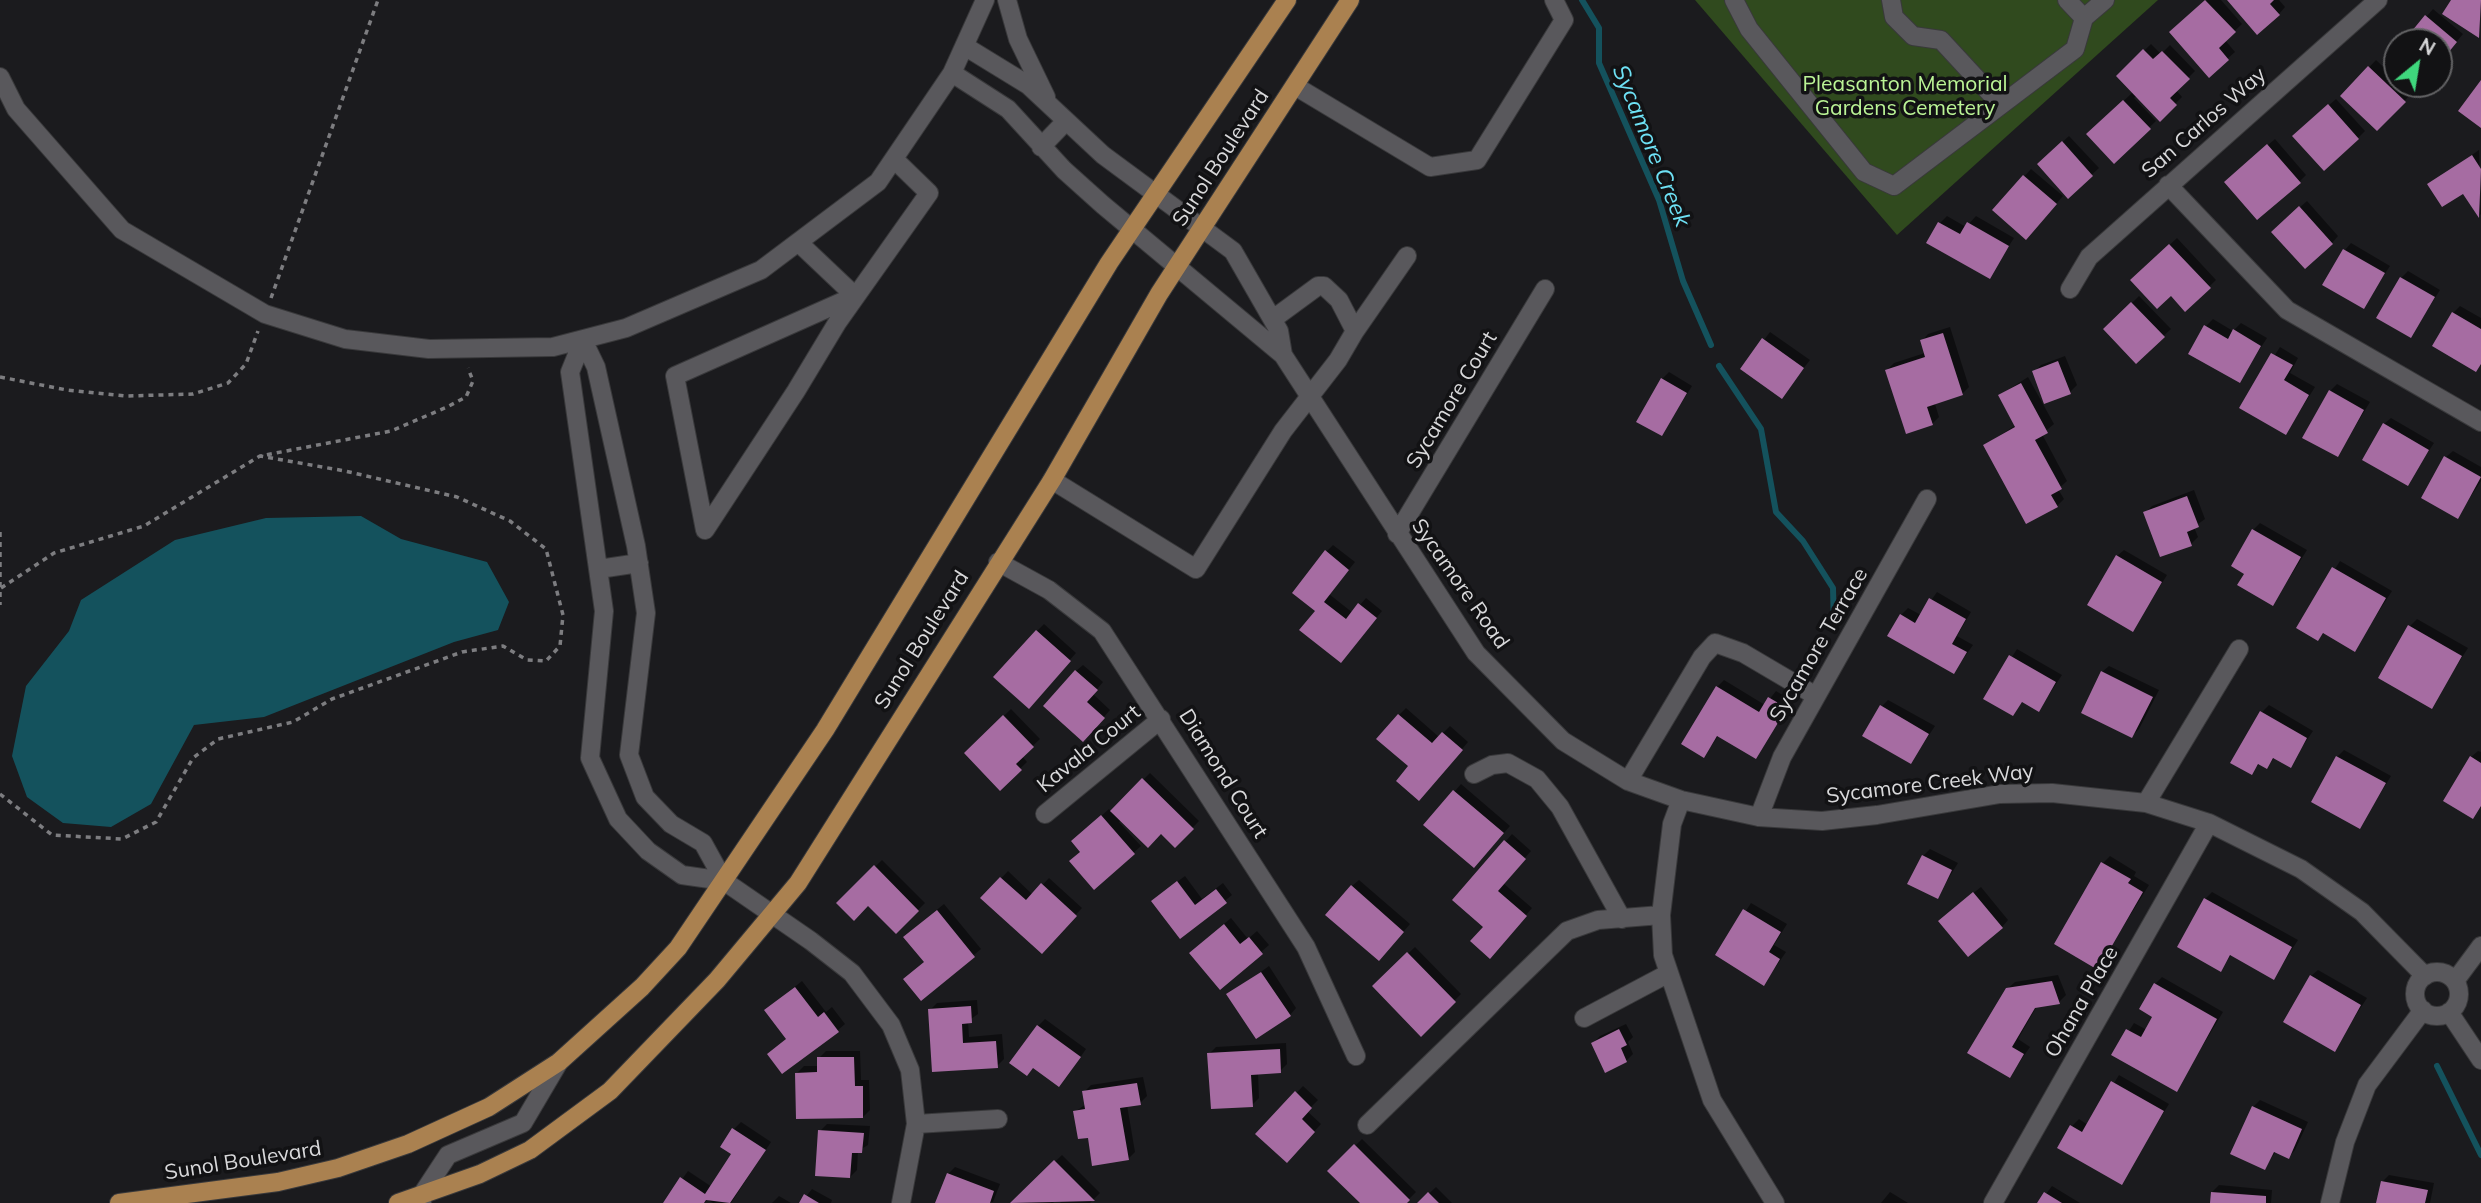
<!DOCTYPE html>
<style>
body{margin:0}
#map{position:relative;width:2481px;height:1203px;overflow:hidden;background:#1b1b1e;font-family:Mulish,sans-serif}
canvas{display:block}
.north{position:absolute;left:2383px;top:28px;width:70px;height:70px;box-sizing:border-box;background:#121214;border:2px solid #626264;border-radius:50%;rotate:30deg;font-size:19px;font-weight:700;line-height:28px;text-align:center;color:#d9d9db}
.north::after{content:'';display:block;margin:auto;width:24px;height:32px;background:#3fd77d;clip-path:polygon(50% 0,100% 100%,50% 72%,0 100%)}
</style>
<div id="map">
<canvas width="2481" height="1203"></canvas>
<div class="north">N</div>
</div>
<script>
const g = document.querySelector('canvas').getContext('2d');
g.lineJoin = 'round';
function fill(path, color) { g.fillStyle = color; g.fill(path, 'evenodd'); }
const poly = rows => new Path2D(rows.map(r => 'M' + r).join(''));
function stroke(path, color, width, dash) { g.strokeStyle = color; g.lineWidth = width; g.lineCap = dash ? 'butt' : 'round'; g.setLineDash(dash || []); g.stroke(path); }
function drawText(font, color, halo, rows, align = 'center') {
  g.font = font + ' Mulish,sans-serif'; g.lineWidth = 7; g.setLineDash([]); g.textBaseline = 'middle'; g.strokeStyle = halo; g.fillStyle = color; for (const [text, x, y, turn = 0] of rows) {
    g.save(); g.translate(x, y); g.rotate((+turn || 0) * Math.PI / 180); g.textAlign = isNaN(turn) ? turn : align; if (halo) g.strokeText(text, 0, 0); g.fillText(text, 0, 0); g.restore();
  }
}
fill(poly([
 [1695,0,2158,0,1897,235]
]), '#304a1e');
fill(poly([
 [361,516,401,539,487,562,509,602,498,630,454,642,264,717,194,725,151,804,111,827,63,823,27,797,12,756,26,686,69,631,81,600,175,540,266,518]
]), '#14525d');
fill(poly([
 [2207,0,2221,0,2242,24,2225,40,2235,52,2209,75,2178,26],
 [2229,0,2279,0,2285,7,2279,14],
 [2453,0,2481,0,2479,36],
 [2433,9,2463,34,2439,63,2439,42,2405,42],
 [2151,44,2161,54,2170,45,2195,71,2176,90,2182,97,2160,119,2137,95,2134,98,2156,121,2114,161,2089,134,2133,92,2118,76],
 [2376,60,2397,80,2397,84,2411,94,2377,129,2342,96],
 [2336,99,2365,131,2358,138,2302,129],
 [2069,136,2099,168,2069,196,2046,157],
 [2275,139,2306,175,2299,182,2233,175],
 [2479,150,2481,214,2479,216,2463,191,2429,185],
 [2031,169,2063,196,2032,231,1994,210],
 [2307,201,2338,236,2332,243,2280,225],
 [1947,216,1966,227,1976,216,2014,238,1989,277,1940,223],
 [2177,238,2216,280,2186,309,2171,294,2132,280],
 [2351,243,2390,266,2363,307,2345,250],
 [2408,271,2440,290,2411,336,2401,278],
 [2139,296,2171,329,2136,361,2106,329],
 [2460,306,2481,318,2481,365,2476,370,2453,313],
 [2213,319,2233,331,2241,323,2267,338,2239,381,2206,326],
 [1950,327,1969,387,1962,394,1935,404,1939,417,1932,424,1887,370,1894,363,1925,353,1922,341,1928,334],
 [1770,332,1810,360,1782,396,1742,369],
 [2280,347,2298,358,2290,373,2315,387,2286,433,2242,407],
 [2065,356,2077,385,2070,392,2034,372,2041,365],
 [1669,372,1692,386,1662,434,1662,379],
 [2028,377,2054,424,2042,434,2067,481,2058,489,2064,499,2057,506,1985,445,2016,425,2000,395],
 [2337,384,2370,402,2338,455,2330,391],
 [2391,418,2434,443,2407,484,2384,424],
 [2453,451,2481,467,2481,481,2457,517,2446,457],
 [2194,490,2205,519,2194,527,2198,537,2191,544,2145,513,2152,506],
 [2260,523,2307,550,2273,604,2246,573,2253,530],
 [1333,545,1355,562,1329,594,1353,613,1366,598,1382,611,1347,654,1317,611,1326,552],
 [2124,550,2167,575,2133,630,2117,556],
 [2340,561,2392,591,2354,650,2325,632,2318,639,2298,628],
 [1937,592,1971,612,1957,636,1973,645,1954,672,1901,615,1908,608,1921,615],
 [2417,619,2468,648,2431,706,2410,626],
 [1044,624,1076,653,1035,699,1037,631],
 [2017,649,2062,675,2039,710,2023,701,2013,714,1986,698],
 [1083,665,1103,682,1093,694,1110,710,1090,733,1076,671],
 [2109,666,2159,690,2139,729,2132,736,2102,672],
 [1724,680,1765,705,1776,691,1792,701,1755,757,1719,735,1704,756,1717,687],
 [1888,700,1935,726,1911,762,1882,706],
 [2269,705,2313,731,2290,765,2275,757,2267,767,2260,763,2251,773,2262,712],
 [1406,708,1439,737,1450,726,1468,742,1426,792,1411,766,1399,715],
 [1011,709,1040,739,1022,756,1027,762,1000,788,966,753],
 [2344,750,2391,776,2360,827,2337,757],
 [2478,751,2481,752,2481,807,2472,817,2471,757],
 [1150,773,1199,821,1175,846,1161,832,1122,820,1119,822,1141,846,1094,888,1082,851,1080,835,1109,809,1111,812],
 [1461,784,1510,826,1481,859,1426,825],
 [1512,834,1531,851,1503,883,1532,908,1497,949,1485,927,1455,900],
 [1930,849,1958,863,1937,897,1923,856],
 [2110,856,2136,872,2134,876,2149,885,2098,967,2103,863],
 [882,860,925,903,896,932,868,904,838,903],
 [1008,871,1033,895,1049,878,1082,908,1041,952,983,898],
 [1185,876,1202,899,1223,883,1232,895,1181,936,1161,894],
 [1359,880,1410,924,1386,952,1352,886],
 [1981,887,2008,920,2002,927,1947,914],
 [2212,892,2298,940,2274,977,2232,954,2221,969,2205,899],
 [1751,903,1787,924,1774,945,1786,952,1764,984,1717,955],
 [944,904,981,949,921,999,926,961,912,930],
 [1231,918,1248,939,1257,931,1269,945,1220,988,1198,946],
 [1415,947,1461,994,1421,1034,1374,986],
 [1269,966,1296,1008,1290,1015,1229,995],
 [2318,970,2367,998,2334,1049,2311,976],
 [2058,975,2066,995,2059,1002,2037,1006,2018,1039,2030,1047,2010,1076,2007,989,2015,982],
 [2162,977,2223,1012,2176,1090,2114,1054,2134,1023,2147,1030,2154,1016,2155,984],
 [802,981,826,1012,832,1007,845,1024,838,1030,788,1038,766,1010],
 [977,1000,978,1014,968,1021,969,1037,1002,1034,1004,1059,997,1066,934,1071,930,1010,937,1003],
 [1045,1019,1086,1049,1066,1078,1038,1026],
 [1626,1024,1633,1037,1628,1042,1633,1054,1626,1061,1593,1043,1600,1036],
 [1286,1043,1287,1064,1280,1071,1258,1073,1259,1098,1252,1105,1209,1054,1216,1047],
 [826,1051,860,1051,861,1080,869,1080,870,1110,863,1117,797,1073,804,1066,819,1066,819,1058],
 [2119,1075,2169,1104,2121,1182,2072,1126,2079,1119,2088,1125],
 [1143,1077,1147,1096,1140,1103,1127,1105,1135,1152,1128,1159,1089,1136,1075,1112,1086,1104,1084,1092,1091,1085],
 [1303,1086,1318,1100,1307,1111,1321,1124,1287,1161,1258,1134],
 [2260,1100,2308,1122,2295,1150,2289,1157,2276,1151,2265,1168,2253,1107],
 [741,1122,771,1142,731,1203,713,1203,707,1199,705,1203,665,1203,688,1171,712,1187,734,1154,734,1129],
 [827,1124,870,1126,868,1145,858,1151,857,1170,850,1177,820,1131],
 [1362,1139,1416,1192,1405,1203,1363,1203,1330,1171],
 [1062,1155,1100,1193,1090,1203,1061,1203,1057,1199,1053,1203,1012,1203],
 [955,1167,1000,1184,993,1202,936,1203,948,1174],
 [2389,1175,2434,1183,2430,1203,2378,1203,2382,1182],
 [2219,1185,2272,1190,2271,1203,2211,1203,2212,1192],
 [2052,1186,2080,1203,2039,1203],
 [1436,1187,1452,1203,1419,1203],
 [812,1189,832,1200,831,1203,801,1203],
 [1890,1192,1908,1203,1881,1203],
 [779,1196,791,1203,772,1203]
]), '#0007');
stroke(poly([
 [1582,0,1599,28,1599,63,1659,200,1683,281,1711,345],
 [1719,366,1761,429,1776,512,1803,541,1833,588,1834,628],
 [2437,1066,2481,1155]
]), '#14525d', 6);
fill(poly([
 [2205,0,2236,32,2219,48,2229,60,2209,78,2169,32],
 [2227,0,2274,0,2270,4,2280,15,2257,35],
 [2451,0,2481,0,2479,38,2442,14],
 [2425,15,2457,42,2439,64,2439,42,2403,42],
 [2143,49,2153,59,2162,51,2190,79,2170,98,2177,105,2160,122,2116,76],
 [2368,66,2406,102,2377,131,2340,96],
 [2481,80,2481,128,2458,111],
 [2123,100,2151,129,2114,164,2086,134],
 [2328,104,2359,139,2324,171,2292,136],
 [2062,141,2093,176,2068,199,2037,164],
 [2267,144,2301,183,2257,220,2224,182],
 [2472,155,2481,169,2479,218,2463,194,2442,207,2427,184],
 [2023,175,2057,204,2026,240,1992,210],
 [2299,206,2333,244,2305,269,2271,232],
 [1938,222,1960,234,1967,222,2009,246,1990,279,1926,243],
 [2169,244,2211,288,2185,312,2171,296,2157,309,2130,280],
 [2343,249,2385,273,2364,309,2322,285],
 [2400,277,2435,297,2411,338,2376,318],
 [2131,302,2165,337,2136,364,2103,329],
 [2452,312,2481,329,2481,364,2476,372,2432,346],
 [2204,325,2228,339,2233,329,2261,346,2240,383,2188,354],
 [1943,333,1963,395,1927,407,1933,425,1906,434,1885,370,1925,357,1920,340],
 [1762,338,1804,368,1782,399,1740,369],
 [2271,353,2293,365,2284,380,2309,395,2286,435,2239,408],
 [2058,361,2071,394,2044,404,2032,371],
 [1661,378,1687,393,1662,436,1636,422],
 [2021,383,2048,433,2035,440,2062,489,2051,495,2058,507,2026,524,1983,445,2015,427,1998,395],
 [2329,390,2364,410,2338,457,2302,438],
 [2383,423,2429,450,2408,486,2362,460],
 [2444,456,2481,477,2458,519,2421,498],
 [2187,496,2199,527,2187,532,2192,546,2160,557,2143,512],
 [2252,529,2301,557,2273,606,2237,585,2244,574,2231,566],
 [1325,550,1349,570,1324,602,1346,619,1358,603,1377,618,1341,663,1299,630,1315,611,1292,593],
 [2116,555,2162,582,2133,632,2087,605],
 [2332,567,2386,598,2355,652,2323,633,2318,641,2296,628],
 [1929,598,1966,619,1952,644,1967,652,1954,674,1887,636,1900,614,1915,623],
 [2408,625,2462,656,2432,709,2378,678],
 [1036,630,1071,661,1029,709,993,677],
 [2009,655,2056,682,2039,712,2022,702,2013,716,1983,699],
 [1075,670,1098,690,1087,702,1105,718,1083,742,1043,706],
 [2101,671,2153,697,2132,738,2081,713],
 [1716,686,1759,712,1768,697,1787,708,1756,759,1717,736,1704,758,1681,744],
 [1880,705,1929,734,1911,764,1862,736],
 [2260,711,2307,738,2291,768,2273,758,2267,769,2258,764,2252,775,2230,763],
 [1398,714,1432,743,1442,732,1463,750,1419,801,1396,781,1408,766,1376,739],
 [1003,715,1034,747,1016,764,1022,770,1000,791,964,753],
 [2336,756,2386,783,2360,829,2311,802],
 [2470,756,2481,763,2481,806,2473,819,2443,801],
 [1142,778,1194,829,1175,848,1161,834,1148,848,1110,811],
 [1453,790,1504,833,1474,868,1423,825],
 [1101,815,1135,854,1094,890,1069,861,1080,852,1071,841],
 [1504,840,1526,859,1498,891,1527,916,1490,959,1470,941,1483,927,1452,900],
 [1922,855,1952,870,1938,899,1907,884],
 [2101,862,2131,879,2128,883,2143,892,2098,970,2054,944],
 [874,865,919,911,896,934,868,906,854,921,836,903],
 [1000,877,1026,900,1041,883,1077,916,1042,954,980,898],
 [1177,881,1195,905,1216,889,1227,903,1180,939,1151,901],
 [1351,885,1404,932,1379,961,1325,915],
 [1973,892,2003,928,1968,957,1938,921],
 [2204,898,2292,947,2274,980,2230,955,2221,972,2177,947],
 [1743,909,1781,932,1769,952,1780,959,1764,986,1715,955],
 [937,910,975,957,921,1001,903,979,924,962,903,937],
 [1224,924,1240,944,1249,937,1263,954,1220,990,1189,953],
 [1407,952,1456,1002,1421,1037,1372,986],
 [1261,972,1291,1016,1256,1039,1226,994],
 [2310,975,2361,1005,2335,1052,2283,1022],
 [2052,981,2060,1004,2035,1008,2012,1047,2024,1054,2010,1078,1967,1053,2006,988],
 [2154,983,2217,1019,2177,1092,2111,1055,2126,1029,2141,1037,2152,1017,2139,1009],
 [795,987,818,1017,824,1012,839,1032,782,1074,767,1054,786,1039,764,1010],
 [971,1006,972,1023,962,1024,963,1043,996,1041,998,1068,932,1072,928,1009],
 [1037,1025,1081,1057,1059,1087,1033,1068,1027,1076,1009,1063],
 [1619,1029,1627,1045,1621,1048,1627,1062,1605,1073,1591,1043],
 [1280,1049,1281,1073,1251,1075,1253,1107,1211,1109,1207,1053],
 [817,1057,854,1057,855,1086,863,1086,863,1118,796,1119,795,1073,817,1072],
 [2111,1081,2164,1111,2122,1185,2057,1148,2070,1125,2082,1132],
 [1137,1083,1141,1105,1120,1108,1129,1160,1092,1166,1088,1138,1078,1139,1073,1111,1085,1109,1082,1091],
 [1295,1091,1312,1108,1302,1119,1315,1132,1287,1163,1255,1134],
 [2252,1106,2302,1129,2289,1159,2274,1152,2265,1170,2230,1154],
 [732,1128,766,1150,730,1203,706,1200,704,1203,663,1203,680,1177,705,1194,731,1154,720,1147],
 [818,1130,864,1133,862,1153,852,1153,850,1178,815,1176],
 [1354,1144,1410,1200,1407,1203,1360,1203,1327,1171],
 [1054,1160,1095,1201,1010,1203],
 [947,1173,994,1191,990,1203,935,1203],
 [2381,1181,2428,1190,2425,1203,2376,1203],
 [1428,1192,1439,1203,1417,1203],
 [2044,1192,2062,1203,2037,1203],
 [2211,1192,2266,1196,2266,1203,2210,1203],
 [804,1194,819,1203,799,1203]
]), '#a66ca2');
const minor = poly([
 [1007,0,1018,39,1046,97],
 [1734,0,1749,29,1864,172,1894,186,2075,49,2084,18],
 [1891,0,1894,17,1913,36,1941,40,2001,105],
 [2067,0,2084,18,2105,0],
 [966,47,1028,85,1103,155,1233,251,1279,331,1283,355],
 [952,73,1008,109,1064,170,1103,205,1283,355,1476,653,1563,741,1628,781,1681,800,1759,817,1822,821,1877,815,2000,794,2052,793,2146,803,2209,823,2301,869,2362,912,2425,976],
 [0,77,16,109,122,230,265,314,345,339,429,349,553,347,626,328,761,270,878,182,952,73,985,0],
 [1295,86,1430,167,1477,160,1564,20,1554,0],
 [1041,147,1065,122],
 [2168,185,2287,310,2481,422],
 [2070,289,2089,257,2378,0],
 [1355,331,1407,256],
 [583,340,570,372,604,611,590,758,618,819,648,851,682,875,724,881,811,941,852,973,891,1025,910,1070,916,1124,901,1203],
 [583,340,596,367,636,546,646,613,629,755,645,797,671,824,703,843,724,881],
 [1052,480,1196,569,1283,431,1338,360,1355,331,1339,300,1324,286,1318,286,1273,319],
 [705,530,796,391,837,323,929,193,894,159],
 [705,530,675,376,855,296,798,242],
 [1397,534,1545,289],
 [998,562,1049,590,1102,631,1306,947,1356,1056],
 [599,569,639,563],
 [1474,774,1492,765,1508,763,1537,779,1560,807,1622,919],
 [1628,781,1702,657,1715,643,1743,653,1816,696],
 [1681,800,1672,824,1661,915,1663,955,1712,1100,1775,1203],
 [2146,803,2239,649],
 [1045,814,1161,719],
 [1759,817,1782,757,1927,499],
 '2415 994a22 22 0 1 1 44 0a22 22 0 1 1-44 0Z',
 [2455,981,2481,946],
 [2449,1012,2481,1060],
 [1584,1018,1669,973],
 [916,1124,998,1119],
 [1367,1125,1567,931,1598,920,1661,915],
 [422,1201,421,1196,448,1155,523,1123,559,1062],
 [1993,1203,2209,823],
 [2330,1203,2345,1142,2367,1085,2423,1010]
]);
const major = poly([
 [119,1203,278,1182,338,1168,408,1144,489,1107,559,1062,642,987,678,948,825,730,1109,263,1287,0],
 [398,1203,480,1174,530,1150,610,1091,717,980,798,883,1052,480,1159,294,1350,0]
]);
stroke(minor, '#39393b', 20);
stroke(major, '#39393b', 20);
stroke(poly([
 [271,298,378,0],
 [0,377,67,390,127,396,193,394,228,383,246,364,258,331],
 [0,532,0,605],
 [1,588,54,553,144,526,260,456,391,431,447,407,466,397,473,381,468,368],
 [0,794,52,835,122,839,156,822,193,758,218,739,293,722,332,699,462,652,503,646,527,660,546,661,560,646,563,615,546,549,510,521,457,497,345,471,260,456]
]), '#7d7d80', 3.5, [5, 5]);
stroke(minor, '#59585c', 18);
stroke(major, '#aa8150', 18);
drawText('21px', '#bbf496', '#121214', [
 ["Pleasanton Memorial",1905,85],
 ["Gardens Cemetery",1905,109]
]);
drawText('21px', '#d9d9db', '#121214', [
 ["San Carlos Way",2204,123,-41],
 ["Sunol Boulevard",1221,158,-57],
 ["Sycamore Court",1452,400,-59],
 ["Sycamore Road",1460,584,55],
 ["Sunol Boulevard",922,640,-58],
 ["Sycamore Terrace",1819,645,-60],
 ["Kavala Court",1089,749,-39],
 ["Diamond Court",1223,774,58],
 ["Sycamore Creek Way",1930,784,-7],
 ["Ohana Place",2082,1002,-60],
 ["Sunol Boulevard",243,1161,-9]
]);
drawText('italic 23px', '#6ee1f5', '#121214', [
 ["Sycamore Creek",1651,146,68]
]);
</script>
